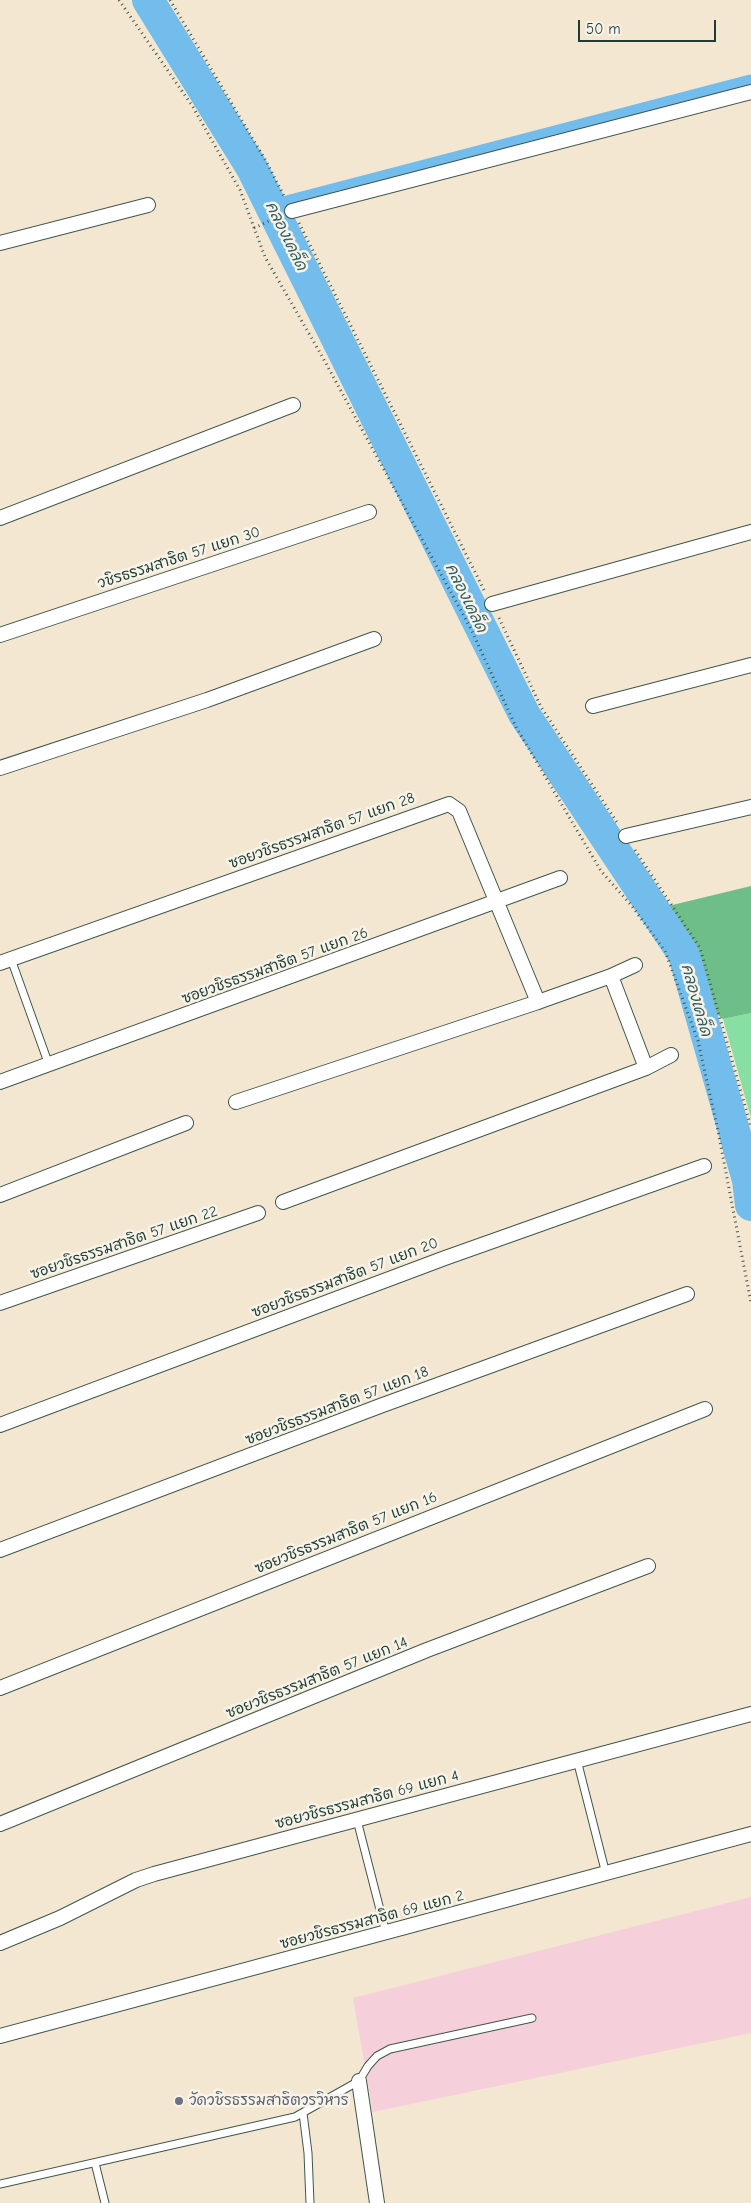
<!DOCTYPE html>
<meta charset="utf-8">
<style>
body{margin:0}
#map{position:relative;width:751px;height:2203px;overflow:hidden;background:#f4e7d2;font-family:"Comic Neue",sans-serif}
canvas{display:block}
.scale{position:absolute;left:578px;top:20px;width:138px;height:22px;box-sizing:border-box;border:2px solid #1f3d34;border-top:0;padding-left:6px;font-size:15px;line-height:18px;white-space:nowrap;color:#1f3d34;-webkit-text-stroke:4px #f7f3e8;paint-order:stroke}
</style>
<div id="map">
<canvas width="751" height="2203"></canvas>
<div class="scale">50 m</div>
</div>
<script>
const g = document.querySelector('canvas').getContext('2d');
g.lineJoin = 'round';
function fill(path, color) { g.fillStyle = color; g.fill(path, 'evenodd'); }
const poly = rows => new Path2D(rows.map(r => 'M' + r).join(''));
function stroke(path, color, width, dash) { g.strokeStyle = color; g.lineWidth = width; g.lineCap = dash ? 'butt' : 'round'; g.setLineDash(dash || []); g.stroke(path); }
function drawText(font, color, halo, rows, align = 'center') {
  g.font = font + ' "Comic Neue","Playpen Sans Thai",sans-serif'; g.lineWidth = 5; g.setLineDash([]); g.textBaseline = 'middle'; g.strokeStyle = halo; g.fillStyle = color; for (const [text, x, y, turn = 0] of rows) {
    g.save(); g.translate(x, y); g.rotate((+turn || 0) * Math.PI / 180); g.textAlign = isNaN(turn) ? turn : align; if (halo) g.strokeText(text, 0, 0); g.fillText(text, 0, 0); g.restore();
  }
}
fill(poly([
 [751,1897,751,2033,373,2112,353,1998]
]), '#f5cfd9');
fill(poly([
 [751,1013,751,1118,723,1019]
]), '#87dfa3');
fill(poly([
 [751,886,751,1013,723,1019,703,1003,688,951,660,908]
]), '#6dbe89');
stroke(poly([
 [272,209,751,84]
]), '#72bdec', 19);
stroke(poly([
 [148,0,252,168,524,714,684,955,748,1180,751,1205]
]), '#72bdec', 32);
const lane = poly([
 [11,959,49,1065],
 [577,1760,606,1874],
 [357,1820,386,1933],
 [303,2113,308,2153,310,2203],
 [95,2163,105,2203],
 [0,2184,295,2117,359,2081,368,2066,377,2056,390,2049,532,2018]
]);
const street = poly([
 [292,211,751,92],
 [0,243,148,205],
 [0,518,293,405],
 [492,604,751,532],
 [0,635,369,512],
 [593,706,751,665],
 [0,768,207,700,374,639],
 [626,836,751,807],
 [0,963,449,804,459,811,538,1002],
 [611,976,646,1068],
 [0,1082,560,878],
 [236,1102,538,1002,611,976,635,965],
 [0,1195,186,1123],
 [283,1202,646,1068,671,1055],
 [0,1303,258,1213],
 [0,1425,445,1258,704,1166],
 [0,1550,380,1406,687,1294],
 [0,1688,705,1409],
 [0,1824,427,1650,648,1566],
 [0,1943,60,1918,136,1880,154,1874,751,1714],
 [0,2036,751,1834],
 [359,2081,377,2203]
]);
stroke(lane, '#3f564c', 9);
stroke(street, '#3f564c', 16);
stroke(poly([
 [119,0,193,107,240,190,265,257,323,358,471,629,516,727,601,871,631,905,665,951,698,1041,718,1131,751,1303],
 [170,0,266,161,285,198],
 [299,223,484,590],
 [254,228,278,217],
 [499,618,541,707,618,824],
 [635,850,700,948,751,1127]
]), '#3f564c', 3, [1, 4]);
stroke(lane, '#fff', 7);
stroke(street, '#fff', 14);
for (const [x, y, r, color] of [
 [179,2101,5,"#6b7280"]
]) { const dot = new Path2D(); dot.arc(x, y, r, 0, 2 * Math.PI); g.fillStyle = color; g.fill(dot); stroke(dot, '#f7f3e8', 2); }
drawText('15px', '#1f3d34', '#f7f3e8', [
 ["วชิรธรรมสาธิต 57 แยก 30",179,558,-18],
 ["ซอยวชิรธรรมสาธิต 57 แยก 28",322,831,-20],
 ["ซอยวชิรธรรมสาธิต 57 แยก 26",275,966,-20],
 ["ซอยวชิรธรรมสาธิต 57 แยก 22",124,1243,-19],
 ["ซอยวชิรธรรมสาธิต 57 แยก 20",345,1278,-21],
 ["ซอยวชิรธรรมสาธิต 57 แยก 18",337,1406,-21],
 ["ซอยวชิรธรรมสาธิต 57 แยก 16",346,1533,-22],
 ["ซอยวชิรธรรมสาธิต 57 แยก 14",317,1678,-22],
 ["ซอยวชิรธรรมสาธิต 69 แยก 4",367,1800,-15],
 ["ซอยวชิรธรรมสาธิต 69 แยก 2",372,1920,-15]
]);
drawText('15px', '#5b616d', '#f7f3e8', [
 ["วัดวชิรธรรมสาธิตวรวิหาร",189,2101]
], 'left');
drawText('italic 16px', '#345d62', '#f7f3e8', [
 ["คลองเคล็ด",286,236,64],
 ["คลองเคล็ด",466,598,64],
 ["คลองเคล็ด",696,1000,74]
]);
</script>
